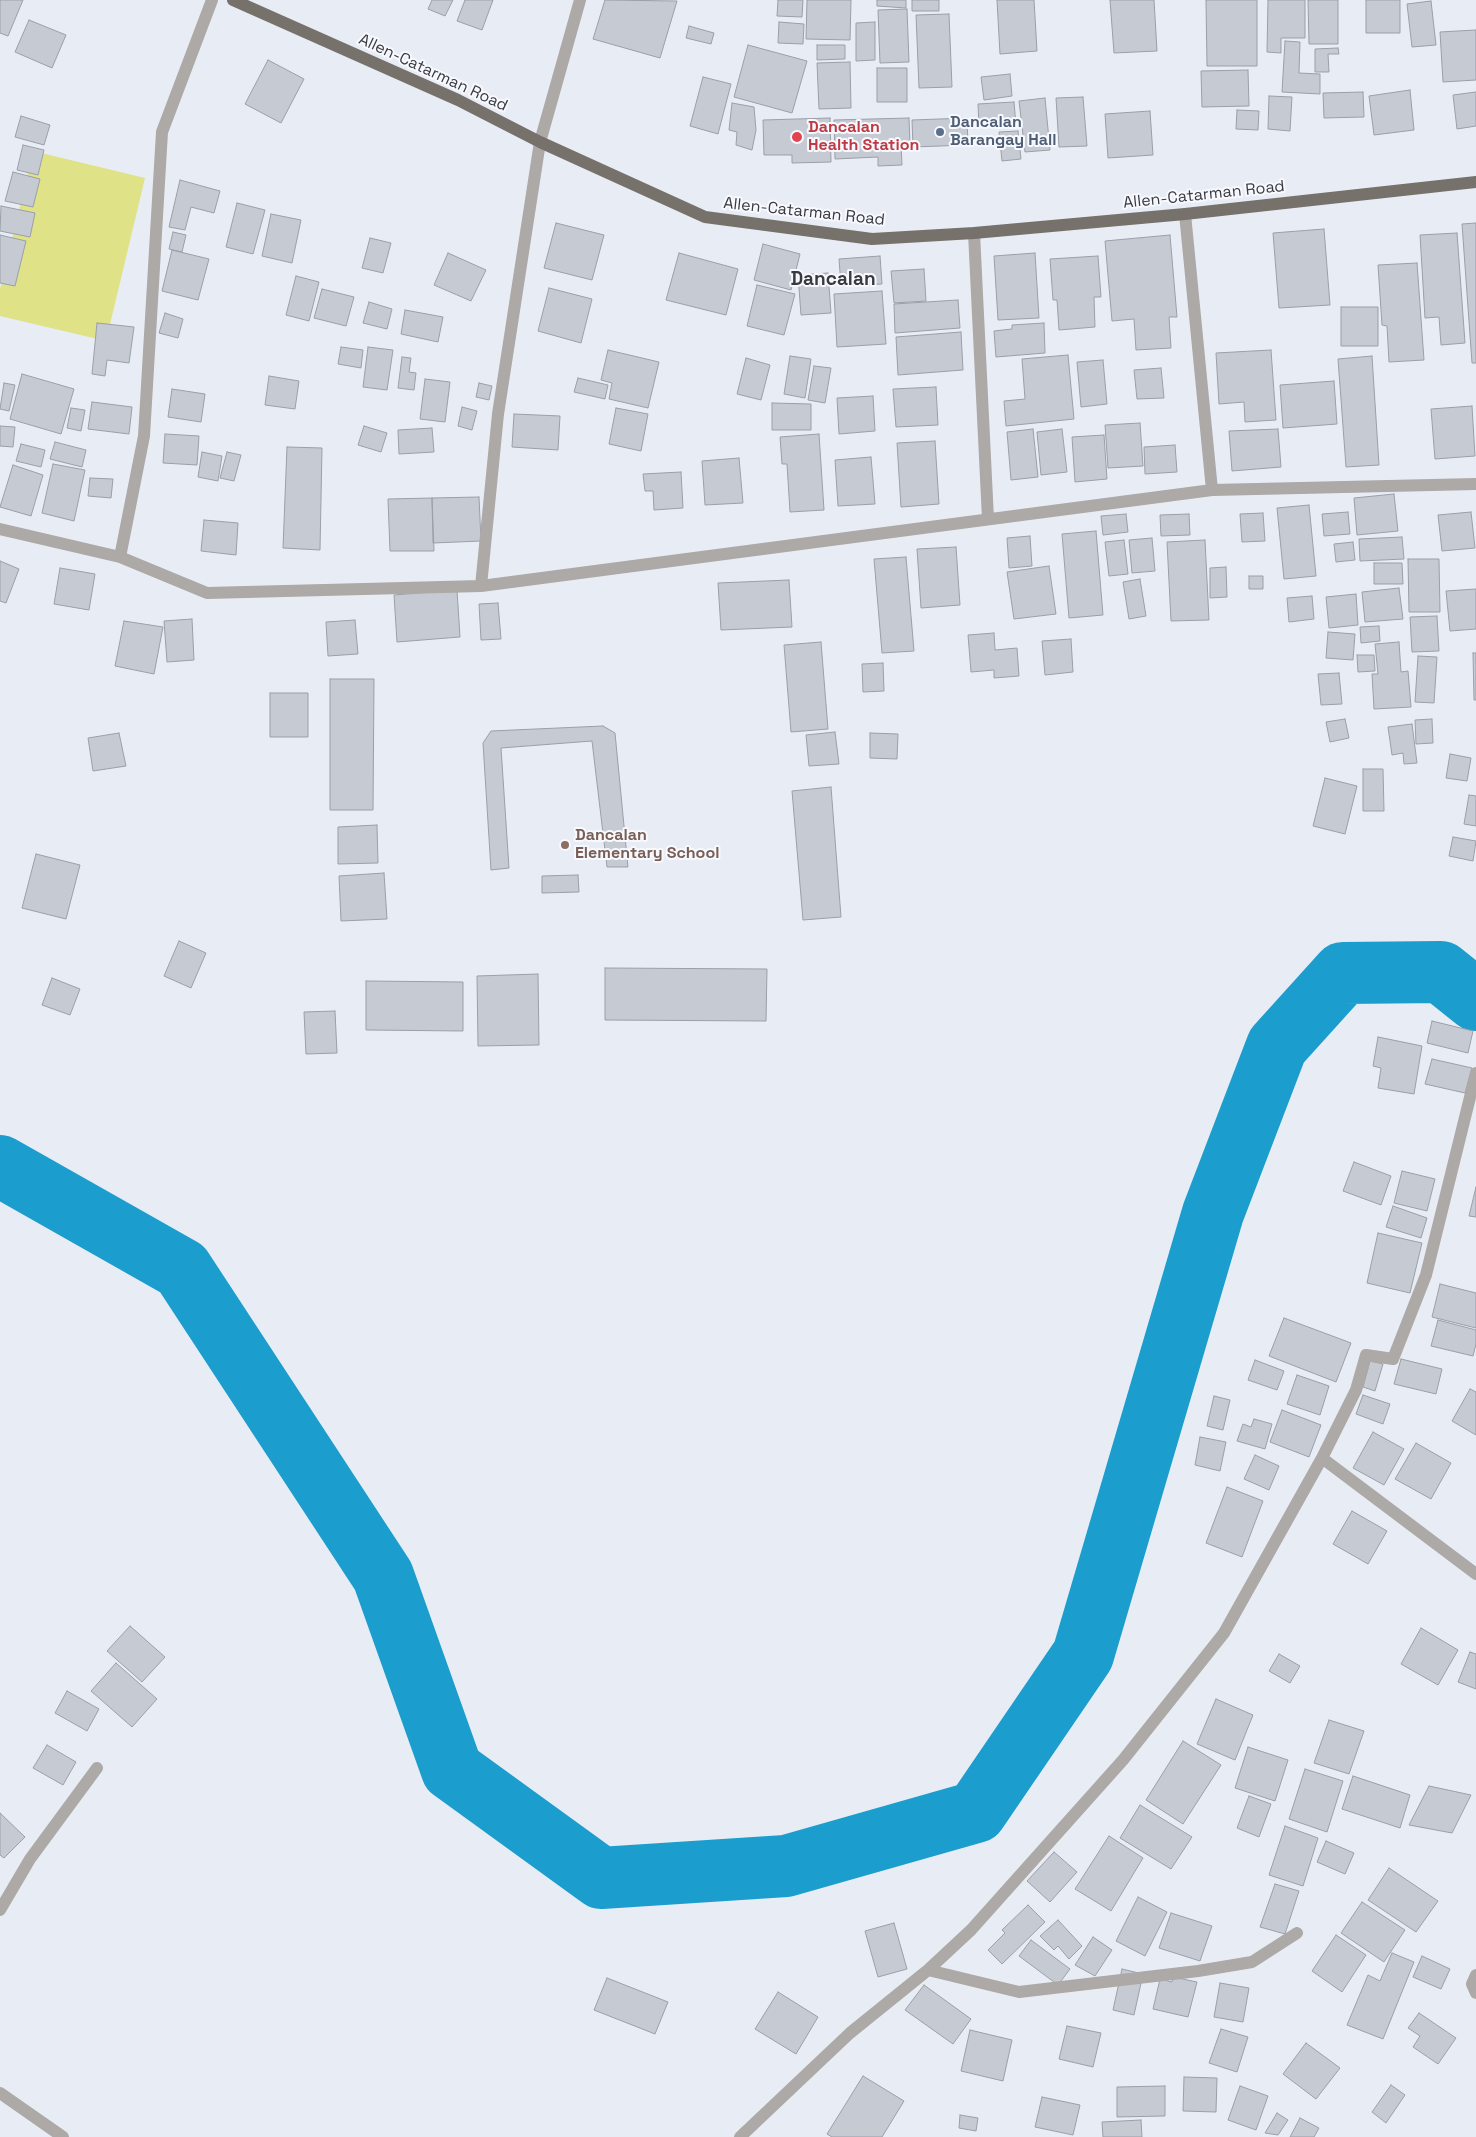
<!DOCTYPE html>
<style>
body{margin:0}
canvas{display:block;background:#e8ecf5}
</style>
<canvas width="1476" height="2137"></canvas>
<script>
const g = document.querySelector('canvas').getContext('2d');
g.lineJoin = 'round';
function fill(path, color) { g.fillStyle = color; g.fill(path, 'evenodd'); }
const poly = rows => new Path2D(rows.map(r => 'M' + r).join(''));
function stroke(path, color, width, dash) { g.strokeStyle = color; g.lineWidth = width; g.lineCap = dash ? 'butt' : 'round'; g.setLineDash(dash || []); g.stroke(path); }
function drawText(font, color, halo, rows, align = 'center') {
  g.font = font + ' "Space Grotesk",sans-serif'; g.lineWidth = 4; g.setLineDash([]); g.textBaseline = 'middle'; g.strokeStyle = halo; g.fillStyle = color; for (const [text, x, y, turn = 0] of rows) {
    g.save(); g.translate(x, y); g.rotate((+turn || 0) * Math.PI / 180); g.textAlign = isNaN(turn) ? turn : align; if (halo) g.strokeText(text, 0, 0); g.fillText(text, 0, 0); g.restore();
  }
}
fill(poly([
 [33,151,145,178,106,341,0,316,0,289]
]), '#dfe287');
stroke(poly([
 [0,1166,182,1269,383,1576,452,1770,601,1878,786,1866,976,1812,1083,1655,1213,1213,1277,1046,1343,973,1441,972,1476,1000]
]), '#1b9dcd', 62);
const building = poly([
 [0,0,23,0,8,36,0,33,0,0],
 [432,0,453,0,445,16,428,9,432,0],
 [465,0,493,0,482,30,457,21,465,0],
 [605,0,677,1,660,58,593,39,605,0],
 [778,0,803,0,802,17,777,16,778,0],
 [807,0,851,0,850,40,806,39,807,0],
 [877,0,906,0,906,8,877,6,877,0],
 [912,0,939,0,939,11,912,11,912,0],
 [997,0,1034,0,1037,51,1000,54,997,0],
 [1110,0,1154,0,1157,51,1114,53,1110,0],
 [1206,0,1257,0,1257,66,1207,66,1206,0],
 [1268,0,1305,0,1305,38,1281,38,1281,53,1267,52,1268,0],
 [1308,0,1338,0,1338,44,1309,44,1308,0],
 [1366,0,1400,0,1400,33,1366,33,1366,0],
 [1431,1,1436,45,1412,47,1407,4,1431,1],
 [907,9,909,62,880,63,878,10,907,9],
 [949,14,952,87,919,88,916,15,949,14],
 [29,20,66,35,52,68,15,52,29,20],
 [779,22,804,24,803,44,778,43,779,22],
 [875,22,875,60,856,61,856,23,875,22],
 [689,26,714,33,711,44,686,38,689,26],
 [1476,30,1476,80,1443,82,1440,32,1476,30],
 [1285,41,1300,42,1299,73,1320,74,1320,94,1282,92,1285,41],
 [748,45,807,61,792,113,734,97,748,45],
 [817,45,845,45,845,59,817,60,817,45],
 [1338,48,1339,54,1328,54,1329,72,1315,72,1315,49,1338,48],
 [268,60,304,79,281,123,245,104,268,60],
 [850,62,851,108,819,109,817,63,850,62],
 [877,68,907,68,907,102,877,102,877,68],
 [1248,70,1249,106,1202,107,1201,71,1248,70],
 [1010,74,1012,96,984,100,981,77,1010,74],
 [703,77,731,84,718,134,690,126,703,77],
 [1410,90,1414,130,1374,135,1369,96,1410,90],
 [1363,92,1364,117,1324,118,1323,93,1363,92],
 [1476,92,1476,126,1457,129,1453,95,1476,92],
 [1269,96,1292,97,1290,131,1268,129,1269,96],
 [1083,97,1087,146,1059,147,1056,98,1083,97],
 [1045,98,1050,150,1025,152,1019,101,1045,98],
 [1014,102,1016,125,979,127,978,104,1014,102],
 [732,103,754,107,756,130,752,150,736,145,737,132,729,130,732,103],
 [1237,110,1259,111,1258,130,1236,129,1237,110],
 [1150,111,1153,155,1108,158,1105,114,1150,111],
 [21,116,50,125,44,145,15,137,21,116],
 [830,118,831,162,792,163,792,155,764,155,763,120,830,118],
 [909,118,910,144,901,144,902,165,878,166,878,157,835,159,834,120,909,118],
 [967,118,968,145,913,147,912,120,967,118],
 [1018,131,1021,159,1002,161,999,132,1018,131],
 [23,145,44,150,38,175,17,170,23,145],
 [13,172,40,179,33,207,5,201,13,172],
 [180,180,220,191,214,213,191,207,185,230,169,227,180,180],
 [237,203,265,210,253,254,226,247,237,203],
 [1,206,35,213,30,237,0,231,1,206],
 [271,214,301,220,292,263,262,256,271,214],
 [556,223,604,235,592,280,544,268,556,223],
 [1476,223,1476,363,1472,363,1462,224,1476,223],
 [1324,229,1330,305,1279,308,1273,233,1324,229],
 [173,232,186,235,182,252,169,249,173,232],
 [1457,233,1465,343,1441,345,1439,317,1425,318,1420,235,1457,233],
 [0,235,26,241,15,286,0,283,0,235],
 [1170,235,1177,317,1169,317,1171,348,1136,350,1134,319,1112,321,1105,241,1170,235],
 [370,238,391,243,383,273,362,268,370,238],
 [763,244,800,254,791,290,754,280,763,244],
 [172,250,209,259,198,300,162,291,172,250],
 [448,253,486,270,471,301,434,285,448,253],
 [679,253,738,269,726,315,666,300,679,253],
 [1035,253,1039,318,998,320,994,256,1035,253],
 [880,256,882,284,841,286,839,259,880,256],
 [1098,256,1101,297,1094,297,1095,327,1059,330,1057,300,1053,300,1050,259,1098,256],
 [1417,263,1424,360,1389,362,1387,326,1382,325,1378,265,1417,263],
 [924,269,926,301,894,303,891,271,924,269],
 [828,273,831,313,801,315,798,275,828,273],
 [296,276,319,282,309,321,286,315,296,276],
 [757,285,795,294,784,335,747,326,757,285],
 [549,288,592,299,581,343,538,331,549,288],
 [322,289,354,297,346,326,314,318,322,289],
 [882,291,886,344,837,347,834,294,882,291],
 [958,300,960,328,895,333,894,304,958,300],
 [369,302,392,309,387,329,363,323,369,302],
 [1341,307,1378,307,1378,346,1341,346,1341,307],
 [405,310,443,317,438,342,401,334,405,310],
 [165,313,183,319,178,338,159,333,165,313],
 [97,323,134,327,129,363,107,360,105,376,92,374,97,323],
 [1044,323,1045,353,996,357,994,331,1012,329,1012,325,1044,323],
 [961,332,963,370,898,375,896,337,961,332],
 [341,347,363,350,361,368,338,364,341,347],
 [368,347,393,350,387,390,363,387,368,347],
 [608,350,659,362,648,408,609,399,612,383,601,380,608,350],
 [1271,350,1276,420,1245,422,1244,402,1219,404,1216,353,1271,350],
 [1068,355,1074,419,1006,426,1004,401,1025,399,1022,359,1068,355],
 [790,356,811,359,805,398,784,394,790,356],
 [1372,356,1379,465,1346,467,1338,359,1372,356],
 [402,357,411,358,409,372,416,373,414,390,398,388,402,357],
 [746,358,770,365,761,400,737,394,746,358],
 [1103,360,1107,404,1081,407,1077,362,1103,360],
 [814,366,831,368,825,403,808,400,814,366],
 [1161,368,1164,398,1137,399,1134,370,1161,368],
 [22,374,74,389,61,434,10,419,22,374],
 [269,376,299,381,295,409,265,405,269,376],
 [578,378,608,385,605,399,574,392,578,378],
 [425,379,450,382,445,422,420,419,425,379],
 [1334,381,1337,424,1283,428,1280,385,1334,381],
 [4,383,15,385,9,411,0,409,4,383],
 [479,383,492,386,489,400,476,397,479,383],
 [936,387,938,425,896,427,893,389,936,387],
 [172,389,205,394,201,422,168,417,172,389],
 [873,396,875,431,839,434,837,398,873,396],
 [92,402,132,407,129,434,88,429,92,402],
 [772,403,811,404,811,430,772,430,772,403],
 [1472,406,1475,456,1435,459,1431,409,1472,406],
 [462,407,477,411,472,430,458,426,462,407],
 [71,408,85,410,81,431,67,428,71,408],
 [616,408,648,414,641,451,609,444,616,408],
 [514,414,560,416,558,450,512,447,514,414],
 [1140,423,1143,466,1108,468,1105,425,1140,423],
 [0,426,15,427,13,447,0,446,0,426],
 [364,426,387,433,381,452,358,445,364,426],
 [432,428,434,452,399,454,398,430,432,428],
 [1033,429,1038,477,1011,480,1007,432,1033,429],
 [1062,429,1067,472,1041,475,1037,432,1062,429],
 [1278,429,1281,467,1232,471,1229,431,1278,429],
 [165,434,199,436,197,465,163,463,165,434],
 [819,434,824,510,790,512,787,464,782,464,780,437,819,434],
 [1104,435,1107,479,1075,482,1072,437,1104,435],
 [935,441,939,504,901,507,897,443,935,441],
 [55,442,86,450,82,467,50,459,55,442],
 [21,444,45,450,41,467,16,461,21,444],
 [1175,445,1177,472,1145,474,1144,447,1175,445],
 [287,447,322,448,320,550,283,548,287,447],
 [202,452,222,456,218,481,198,477,202,452],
 [227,452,241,455,234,481,220,478,227,452],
 [871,457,875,504,838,506,835,460,871,457],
 [739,458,743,503,705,505,702,461,739,458],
 [53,464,85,470,74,521,42,513,53,464],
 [13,465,43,475,31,516,0,507,13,465],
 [681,472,683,508,654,510,653,491,645,491,643,474,681,472],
 [90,478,113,479,111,498,88,496,90,478],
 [1394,494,1398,531,1357,535,1354,498,1394,494],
 [479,497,481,541,433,543,432,498,479,497],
 [432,498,434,551,390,551,388,499,432,498],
 [1309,505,1316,576,1284,579,1277,508,1309,505],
 [1348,512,1350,534,1324,536,1322,514,1348,512],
 [1471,512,1475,548,1442,551,1438,515,1471,512],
 [1263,513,1265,541,1242,542,1240,514,1263,513],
 [1126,514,1128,532,1103,535,1101,516,1126,514],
 [1189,514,1190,535,1161,536,1160,515,1189,514],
 [204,520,238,523,236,555,201,551,204,520],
 [1096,531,1103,615,1069,618,1062,534,1096,531],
 [1030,536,1032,566,1009,568,1007,538,1030,536],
 [1402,537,1404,559,1360,561,1359,539,1402,537],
 [1152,538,1155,571,1132,573,1129,540,1152,538],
 [1124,540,1128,574,1109,576,1105,542,1124,540],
 [1205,540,1209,620,1171,621,1167,542,1205,540],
 [1353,542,1355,560,1336,562,1334,544,1353,542],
 [956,547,960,605,921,608,917,549,956,547],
 [906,557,914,651,882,653,874,559,906,557],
 [1408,559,1439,559,1440,612,1409,612,1408,559],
 [0,561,19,569,6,603,0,601,0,561],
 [1374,563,1402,563,1403,584,1374,584,1374,563],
 [1049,566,1056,614,1014,619,1007,572,1049,566],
 [1226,567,1227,597,1210,598,1210,568,1226,567],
 [60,568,95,574,89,610,54,604,60,568],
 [1249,576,1263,576,1263,589,1249,589,1249,576],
 [1140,579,1146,616,1129,619,1123,582,1140,579],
 [789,580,792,627,721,630,718,583,789,580],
 [1399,588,1403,619,1365,622,1362,592,1399,588],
 [1476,589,1476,629,1450,631,1446,591,1476,589],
 [457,590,460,637,397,642,394,595,457,590],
 [1356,594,1358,625,1329,628,1326,597,1356,594],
 [1312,596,1314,619,1289,622,1287,598,1312,596],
 [498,603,501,639,481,640,479,604,498,603],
 [1437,616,1439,651,1412,652,1410,617,1437,616],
 [192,619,194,660,167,662,164,621,192,619],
 [355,620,358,654,328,656,326,622,355,620],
 [124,621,163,627,154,674,115,666,124,621],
 [1379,626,1380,641,1361,643,1360,627,1379,626],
 [1328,632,1355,634,1353,660,1326,658,1328,632],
 [994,633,995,650,1017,648,1019,676,994,678,994,670,971,672,968,635,994,633],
 [1071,639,1073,672,1045,675,1042,641,1071,639],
 [821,642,828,729,791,732,784,645,821,642],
 [1399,642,1401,672,1408,671,1411,707,1374,709,1372,674,1378,674,1375,644,1399,642],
 [1473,653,1476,653,1476,700,1474,700,1473,653],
 [1357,655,1374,655,1375,671,1358,672,1357,655],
 [1418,656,1437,657,1434,703,1415,702,1418,656],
 [883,663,884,691,863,692,862,664,883,663],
 [1339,673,1342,704,1321,705,1318,674,1339,673],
 [330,679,374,679,373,810,330,810,330,679],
 [270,693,308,693,308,737,270,737,270,693],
 [1345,719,1349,738,1330,742,1326,722,1345,719],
 [1432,719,1433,743,1416,744,1415,720,1432,719],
 [1412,724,1417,763,1404,764,1403,753,1392,755,1388,727,1412,724],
 [603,726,615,733,628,867,607,867,592,741,501,748,509,868,491,870,483,743,491,731,603,726],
 [835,732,839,764,809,766,806,735,835,732],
 [119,733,126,766,93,771,88,738,119,733],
 [870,733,898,734,897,759,870,758,870,733],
 [1450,754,1471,758,1467,781,1446,778,1450,754],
 [1363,769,1383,769,1384,811,1363,811,1363,769],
 [1325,778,1357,786,1345,834,1313,826,1325,778],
 [831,787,841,917,803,920,792,791,831,787],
 [1469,795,1476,796,1476,826,1464,824,1469,795],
 [377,825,378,863,338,864,338,827,377,825],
 [1453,837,1476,841,1473,861,1449,856,1453,837],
 [36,854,80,865,66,919,22,908,36,854],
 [384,873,387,919,341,921,339,876,384,873],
 [578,875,579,892,542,893,542,876,578,875],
 [179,941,206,953,191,988,164,976,179,941],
 [605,968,767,969,766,1021,605,1020,605,968],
 [538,974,539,1045,478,1046,477,976,538,974],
 [52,978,80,989,70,1015,42,1005,52,978],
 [366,981,463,982,463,1031,366,1030,366,981],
 [335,1011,337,1053,306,1054,304,1012,335,1011],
 [1432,1021,1473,1031,1468,1053,1427,1043,1432,1021],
 [1378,1037,1422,1046,1414,1094,1378,1088,1381,1068,1373,1066,1378,1037],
 [1432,1059,1472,1068,1465,1093,1425,1084,1432,1059],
 [1354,1162,1391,1176,1381,1205,1343,1191,1354,1162],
 [1402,1171,1435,1179,1427,1211,1394,1203,1402,1171],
 [1476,1187,1476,1217,1469,1216,1476,1187],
 [1393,1206,1427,1218,1421,1238,1386,1227,1393,1206],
 [1378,1233,1422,1243,1410,1293,1367,1283,1378,1233],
 [1440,1284,1476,1293,1476,1328,1432,1317,1440,1284],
 [1284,1318,1351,1343,1336,1382,1269,1356,1284,1318],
 [1438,1320,1476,1330,1476,1344,1473,1356,1431,1346,1438,1320],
 [1401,1359,1442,1369,1436,1394,1394,1384,1401,1359],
 [1255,1360,1284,1371,1277,1390,1248,1380,1255,1360],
 [1370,1361,1383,1364,1375,1391,1363,1387,1370,1361],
 [1297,1375,1329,1386,1320,1415,1287,1404,1297,1375],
 [1470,1389,1476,1392,1476,1435,1452,1421,1470,1389],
 [1363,1395,1390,1404,1383,1424,1356,1414,1363,1395],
 [1214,1396,1230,1400,1223,1430,1207,1426,1214,1396],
 [1282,1410,1321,1425,1309,1457,1270,1442,1282,1410],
 [1254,1419,1272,1424,1265,1449,1237,1441,1243,1424,1251,1427,1254,1419],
 [1373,1432,1404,1449,1384,1485,1353,1468,1373,1432],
 [1200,1437,1226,1442,1220,1471,1195,1465,1200,1437],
 [1416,1443,1451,1463,1431,1499,1395,1479,1416,1443],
 [1255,1455,1279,1466,1269,1490,1244,1479,1255,1455],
 [1227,1487,1263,1501,1242,1557,1206,1543,1227,1487],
 [1352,1511,1387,1531,1368,1564,1333,1544,1352,1511],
 [130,1626,165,1657,142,1682,107,1651,130,1626],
 [1421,1628,1458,1650,1438,1685,1401,1664,1421,1628],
 [1470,1652,1476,1654,1476,1689,1458,1682,1470,1652],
 [1279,1654,1300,1666,1290,1683,1269,1671,1279,1654],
 [116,1663,157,1699,132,1727,91,1691,116,1663],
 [67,1691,99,1709,87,1731,55,1713,67,1691],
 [1216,1699,1253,1715,1235,1760,1197,1744,1216,1699],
 [1329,1720,1364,1731,1349,1774,1314,1763,1329,1720],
 [1183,1741,1221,1765,1183,1824,1146,1800,1183,1741],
 [47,1745,76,1762,63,1785,33,1768,47,1745],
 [1248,1747,1288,1760,1275,1801,1235,1788,1248,1747],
 [1305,1769,1343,1781,1327,1832,1289,1819,1305,1769],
 [1353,1776,1410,1795,1400,1828,1342,1809,1353,1776],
 [1429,1786,1471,1795,1452,1833,1409,1825,1429,1786],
 [1249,1796,1271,1804,1259,1837,1237,1828,1249,1796],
 [1140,1805,1192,1837,1171,1869,1120,1838,1140,1805],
 [0,1813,25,1837,4,1858,0,1855,0,1813],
 [1285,1826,1318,1838,1303,1886,1269,1875,1285,1826],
 [1109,1836,1143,1858,1111,1911,1075,1889,1109,1836],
 [1326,1841,1354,1853,1345,1874,1317,1862,1326,1841],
 [1054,1852,1077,1872,1050,1902,1027,1881,1054,1852],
 [1389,1868,1438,1901,1416,1932,1368,1900,1389,1868],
 [1275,1884,1299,1891,1285,1934,1260,1927,1275,1884],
 [1138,1897,1167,1912,1145,1956,1116,1941,1138,1897],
 [1362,1902,1405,1930,1384,1962,1341,1933,1362,1902],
 [1028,1905,1045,1922,1002,1964,988,1950,1005,1933,1002,1930,1028,1905],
 [1171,1913,1212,1926,1200,1961,1159,1948,1171,1913],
 [1058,1920,1082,1946,1069,1959,1058,1946,1054,1950,1040,1936,1058,1920],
 [894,1923,907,1969,878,1977,865,1931,894,1923],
 [1336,1935,1366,1955,1342,1992,1312,1971,1336,1935],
 [1093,1937,1112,1950,1095,1976,1075,1965,1093,1937],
 [1031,1940,1070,1969,1058,1985,1019,1956,1031,1940],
 [1392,1953,1414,1962,1383,2039,1347,2025,1368,1975,1380,1981,1392,1953],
 [1422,1956,1450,1969,1441,1989,1413,1977,1422,1956],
 [1122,1969,1143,1974,1134,2015,1113,2010,1122,1969],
 [1173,1977,1197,1982,1188,2017,1153,2009,1160,1979,1172,1982,1173,1977],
 [607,1978,668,2002,655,2034,594,2010,607,1978],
 [1220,1983,1249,1988,1243,2022,1214,2017,1220,1983],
 [924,1985,971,2019,953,2044,905,2010,924,1985],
 [778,1992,818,2017,796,2054,755,2029,778,1992],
 [1419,2013,1456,2038,1438,2064,1413,2047,1420,2036,1408,2028,1419,2013],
 [1067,2026,1101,2033,1093,2067,1059,2059,1067,2026],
 [1221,2029,1248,2037,1237,2072,1209,2063,1221,2029],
 [970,2030,1012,2040,1003,2081,961,2071,970,2030],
 [1306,2043,1340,2068,1316,2099,1283,2074,1306,2043],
 [863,2076,904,2101,882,2137,832,2137,827,2134,863,2076],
 [1184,2077,1217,2078,1216,2112,1183,2111,1184,2077],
 [1391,2085,1405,2095,1386,2123,1372,2112,1391,2085],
 [1165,2086,1165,2116,1117,2117,1117,2087,1165,2086],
 [1240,2086,1268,2096,1256,2130,1228,2120,1240,2086],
 [1042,2097,1080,2105,1073,2135,1035,2127,1042,2097],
 [1277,2113,1288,2120,1278,2135,1265,2133,1277,2113],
 [960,2115,978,2118,976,2131,959,2128,960,2115],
 [1300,2118,1319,2128,1314,2137,1290,2137,1300,2118],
 [1141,2120,1142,2137,1103,2137,1102,2122,1141,2120]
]);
fill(building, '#c6cad3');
stroke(building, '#9b9fa8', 1);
stroke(poly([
 [1185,214,1212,490],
 [974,233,988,519],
 [0,529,120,557,207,593,481,586,1212,490,1476,484],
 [120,557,144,436,162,132,212,0],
 [481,586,498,414,540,142,580,0],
 [1322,1458,1476,1574],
 [0,1910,30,1859,97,1768],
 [928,1970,1019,1992,1198,1971,1252,1962,1297,1933],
 [1476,1975,1472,1984,1476,1993],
 [0,2093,63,2137],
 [740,2137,850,2033,928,1970,971,1930,1123,1760,1224,1633,1322,1458,1356,1390,1366,1355,1393,1359,1426,1275,1476,1073]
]), '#aca9a6', 12);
stroke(poly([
 [233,0,458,100,540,142,705,217,872,239,974,233,1185,214,1476,182]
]), '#77716b', 12);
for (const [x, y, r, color] of [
 [940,132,5,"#5c6f8a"],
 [797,137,6,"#e0444e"],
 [565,845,5,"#8d6e63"]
]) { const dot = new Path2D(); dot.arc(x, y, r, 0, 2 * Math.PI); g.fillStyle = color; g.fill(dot); stroke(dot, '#f7f9ff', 2); }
drawText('16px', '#383a3e', '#f7f9ff', [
 ["Allen-Catarman Road",433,73,25],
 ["Allen-Catarman Road",1204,195,-6],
 ["Allen-Catarman Road",804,212,6]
]);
drawText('bold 16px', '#4e5e75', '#f7f9ff', [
 ["Dancalan",950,123],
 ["Barangay Hall",950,141]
], 'left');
drawText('bold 16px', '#be3a42', '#f7f9ff', [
 ["Dancalan",808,128],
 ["Health Station",808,146]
], 'left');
drawText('bold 16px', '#785e54', '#f7f9ff', [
 ["Dancalan",575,836],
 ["Elementary School",575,854]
], 'left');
drawText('bold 19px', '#383a3e', '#f7f9ff', [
 ["Dancalan",833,280]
]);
</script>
